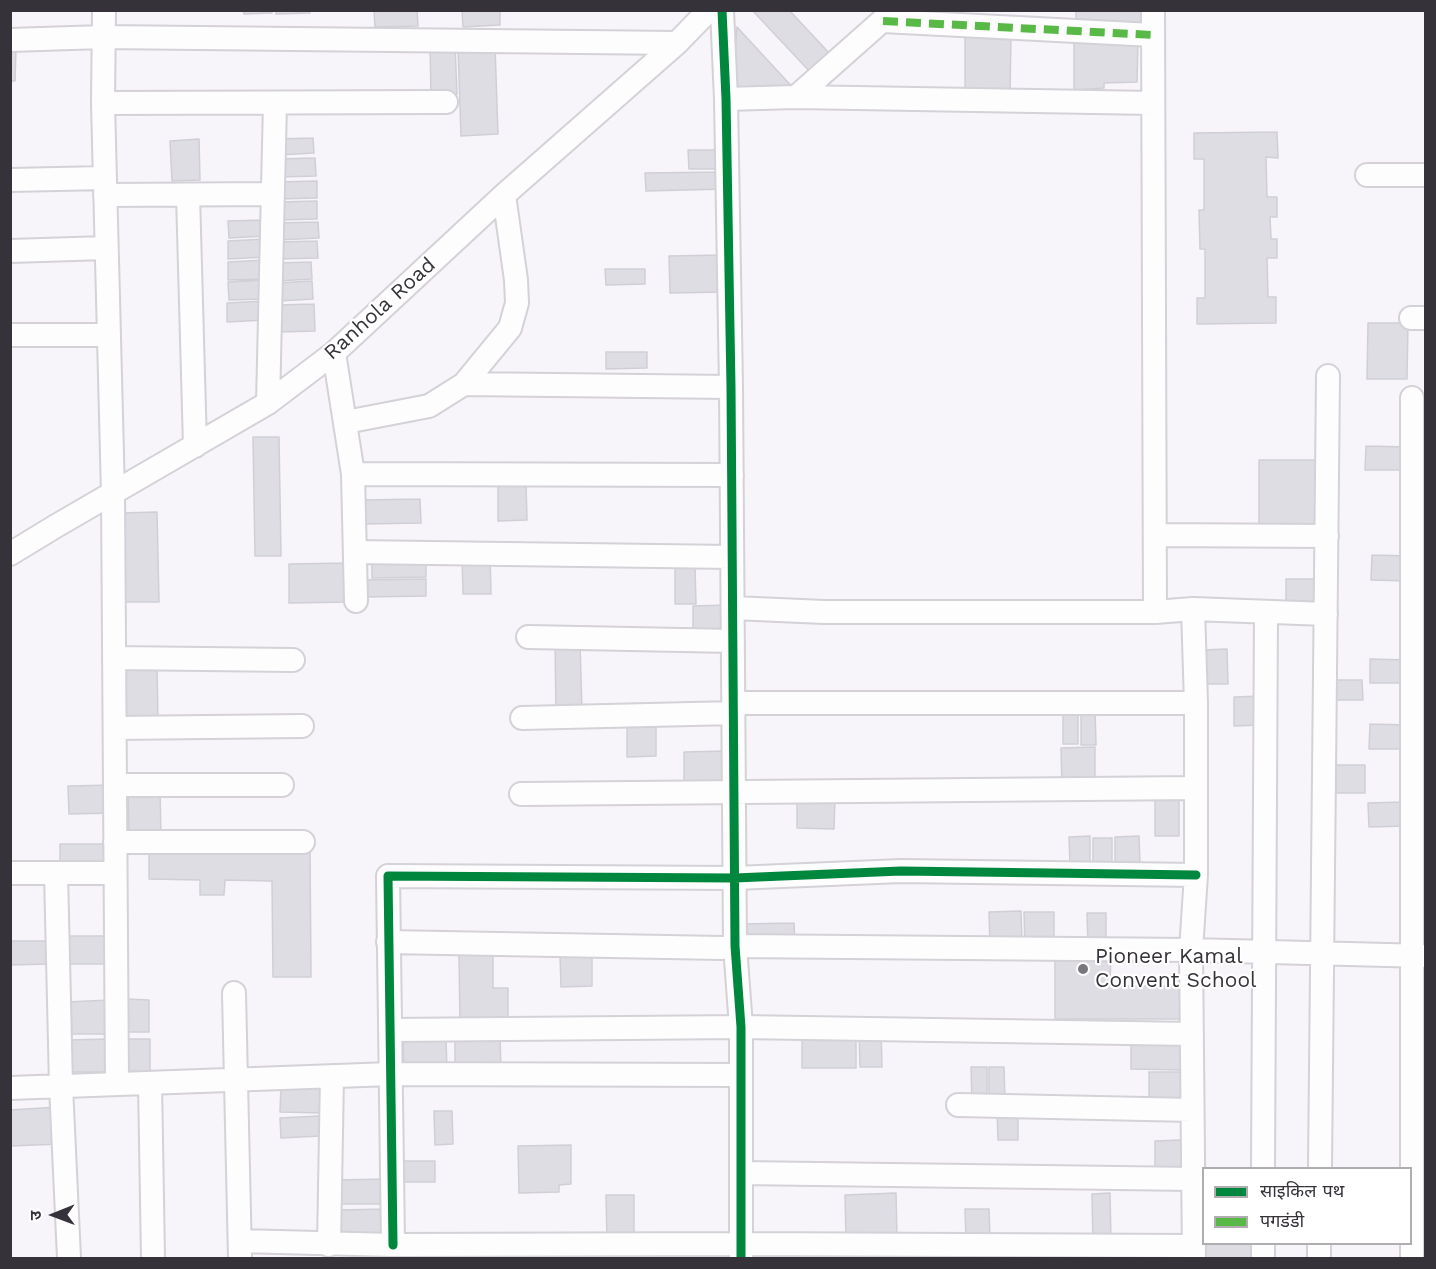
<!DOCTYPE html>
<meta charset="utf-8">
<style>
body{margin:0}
#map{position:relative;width:1436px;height:1269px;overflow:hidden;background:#f7f4fa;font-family:"Work Sans","Noto Sans Devanagari",sans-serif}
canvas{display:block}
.frame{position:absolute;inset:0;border:12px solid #363239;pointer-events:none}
.legend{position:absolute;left:1202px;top:1167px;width:210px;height:78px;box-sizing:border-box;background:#fff;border:2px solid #afadb0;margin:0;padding:8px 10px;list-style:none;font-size:18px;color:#363239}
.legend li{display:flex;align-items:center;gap:12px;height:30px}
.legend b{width:30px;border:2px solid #afadb0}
.north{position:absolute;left:24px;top:1185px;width:60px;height:60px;-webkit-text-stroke:4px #fff;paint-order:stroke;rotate:269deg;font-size:16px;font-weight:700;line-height:24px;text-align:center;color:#363239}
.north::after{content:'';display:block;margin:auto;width:21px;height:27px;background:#363239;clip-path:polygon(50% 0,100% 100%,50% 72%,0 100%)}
</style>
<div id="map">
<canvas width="1436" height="1269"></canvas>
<div class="frame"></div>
<ul class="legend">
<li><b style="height:8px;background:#00873e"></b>साइकिल पथ</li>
<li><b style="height:8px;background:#58b947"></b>पगडंडी</li>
</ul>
<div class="north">उ</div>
</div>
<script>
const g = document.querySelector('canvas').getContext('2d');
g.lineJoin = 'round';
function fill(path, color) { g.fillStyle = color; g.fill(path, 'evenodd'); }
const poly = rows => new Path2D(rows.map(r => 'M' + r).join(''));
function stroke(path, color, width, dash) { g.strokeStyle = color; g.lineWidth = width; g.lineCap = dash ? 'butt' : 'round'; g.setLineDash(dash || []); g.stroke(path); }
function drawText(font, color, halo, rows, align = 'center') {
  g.font = font + ' "Work Sans",sans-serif'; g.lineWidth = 4.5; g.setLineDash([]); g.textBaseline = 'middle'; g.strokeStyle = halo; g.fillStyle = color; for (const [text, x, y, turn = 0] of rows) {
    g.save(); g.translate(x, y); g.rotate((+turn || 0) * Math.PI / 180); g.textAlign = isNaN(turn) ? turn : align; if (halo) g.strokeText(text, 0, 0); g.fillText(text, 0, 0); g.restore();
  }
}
const building = poly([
 [243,10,272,10,272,13,244,14,243,10],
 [276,10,310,10,310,13,276,14,276,10],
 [374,10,417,10,418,26,375,27,374,10],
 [462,10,500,10,500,25,463,27,462,10],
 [752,10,789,10,831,55,812,74,752,10],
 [1076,10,1141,10,1141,25,1076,24,1076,10],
 [737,27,796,91,732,92,737,27],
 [965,35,1011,35,1010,93,965,92,965,35],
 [1074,36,1138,41,1137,82,1104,83,1104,88,1074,90,1074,36],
 [455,45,457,94,431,95,430,46,455,45],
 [495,46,498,134,461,136,458,47,495,46],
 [10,49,16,49,15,81,10,81,10,49],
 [1277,132,1278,158,1266,157,1267,197,1277,197,1277,217,1270,217,1271,239,1277,239,1277,258,1267,258,1268,297,1276,297,1276,323,1197,324,1197,298,1205,298,1205,249,1200,249,1199,210,1204,210,1204,159,1194,159,1194,133,1277,132],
 [313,138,314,153,278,155,277,139,313,138],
 [199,139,200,180,172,181,170,141,199,139],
 [688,150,720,150,720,169,689,169,688,150],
 [315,158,316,176,277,177,276,159,315,158],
 [725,172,726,189,646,191,645,173,725,172],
 [317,181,317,198,278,199,278,182,317,181],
 [317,201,317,219,278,220,278,202,317,201],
 [265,220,266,236,229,238,228,221,265,220],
 [318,222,319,238,278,240,277,223,318,222],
 [265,239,266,257,228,259,228,241,265,239],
 [317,241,318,258,278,259,278,242,317,241],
 [722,255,723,292,670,293,669,256,722,255],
 [265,260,266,279,228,280,228,262,265,260],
 [311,262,312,279,277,281,277,263,311,262],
 [605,269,645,269,645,284,606,285,605,269],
 [265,280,265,299,229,300,228,282,265,280],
 [312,281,313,299,278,301,277,283,312,281],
 [265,301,265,320,227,322,227,303,265,301],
 [314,304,315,331,279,332,278,305,314,304],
 [1368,323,1408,323,1407,379,1367,379,1368,323],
 [606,352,647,352,647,368,606,369,606,352],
 [253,437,279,437,281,556,255,556,253,437],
 [1366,446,1408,447,1408,470,1365,470,1366,446],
 [1259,460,1319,460,1319,534,1259,534,1259,460],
 [526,484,527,520,498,521,498,485,526,484],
 [420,499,421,523,364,524,364,500,420,499],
 [157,512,159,602,122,602,121,513,157,512],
 [1422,529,1426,529,1426,557,1421,557,1422,529],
 [490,555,491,594,463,594,462,556,490,555],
 [1372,555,1410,556,1410,581,1371,580,1372,555],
 [426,560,426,577,372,578,372,561,426,560],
 [347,563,348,602,289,603,289,564,347,563],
 [675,566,695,566,696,604,675,604,675,566],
 [426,579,426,596,364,597,364,580,426,579],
 [1286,579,1324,579,1324,609,1286,610,1286,579],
 [729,605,729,637,693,637,693,606,729,605],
 [580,642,582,712,556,712,555,643,580,642],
 [1227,649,1228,684,1203,684,1203,650,1227,649],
 [1370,659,1408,660,1408,683,1370,683,1370,659],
 [157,665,158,722,123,723,122,666,157,665],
 [1333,680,1362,680,1363,700,1333,700,1333,680],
 [1263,696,1263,725,1234,726,1234,697,1263,696],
 [1063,708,1078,708,1078,744,1063,744,1063,708],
 [1081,709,1095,709,1096,745,1081,745,1081,709],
 [656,717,656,756,627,757,627,718,656,717],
 [1370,724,1408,725,1408,749,1369,749,1370,724],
 [1095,747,1095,786,1062,787,1061,748,1095,747],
 [725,751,725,788,684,789,684,752,725,751],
 [1335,765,1365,765,1365,793,1336,793,1335,765],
 [114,785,114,813,69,814,68,786,114,785],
 [128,786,160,786,161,839,129,839,128,786],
 [1155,795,1179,795,1179,836,1155,836,1155,795],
 [797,797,835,798,834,829,797,828,797,797],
 [1404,802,1405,826,1369,827,1368,803,1404,802],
 [1090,836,1090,864,1070,864,1069,837,1090,836],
 [1139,836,1140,865,1115,865,1115,837,1139,836],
 [1093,838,1112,838,1112,864,1093,864,1093,838],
 [1417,843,1426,843,1426,870,1417,869,1417,843],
 [60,844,114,844,114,867,60,867,60,844],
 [149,848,310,849,311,977,273,977,272,881,225,880,224,895,200,895,200,880,149,879,149,848],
 [1419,876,1426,876,1426,901,1419,901,1419,876],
 [1021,911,1022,943,990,944,989,912,1021,911],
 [1024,912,1054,912,1054,947,1025,947,1024,912],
 [1087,913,1106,913,1106,945,1088,945,1087,913],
 [794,923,795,945,743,946,742,924,794,923],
 [63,936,110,936,110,964,63,964,63,936],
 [10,941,47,941,47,964,10,965,10,941],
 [1055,950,1111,951,1110,986,1186,986,1185,1019,1055,1019,1055,950],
 [493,953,493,988,508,988,508,1023,460,1023,459,954,493,953],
 [560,955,592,955,592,986,561,987,560,955],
 [126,999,149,1000,149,1032,126,1032,126,999],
 [111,1000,112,1034,67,1034,66,1002,111,1000],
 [802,1029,856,1029,856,1068,802,1068,802,1029],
 [881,1030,882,1067,860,1067,859,1031,881,1030],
 [1131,1035,1182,1036,1182,1070,1131,1069,1131,1035],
 [500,1036,501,1070,455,1071,455,1037,500,1036],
 [403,1038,446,1038,447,1071,404,1072,403,1038],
 [111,1039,111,1072,67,1072,66,1040,111,1039],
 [122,1039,150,1039,150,1072,121,1071,122,1039],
 [971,1067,987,1067,987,1102,972,1102,971,1067],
 [989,1067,1004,1067,1005,1102,989,1102,989,1067],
 [1149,1072,1184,1072,1184,1102,1149,1102,1149,1072],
 [281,1085,323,1085,322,1113,280,1112,281,1085],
 [59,1107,60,1144,10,1146,10,1110,59,1107],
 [997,1110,1018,1110,1018,1140,998,1140,997,1110],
 [434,1111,452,1111,453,1144,435,1145,434,1111],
 [319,1116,320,1136,281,1138,280,1118,319,1116],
 [1182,1140,1182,1170,1155,1171,1155,1141,1182,1140],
 [571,1145,571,1184,559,1185,559,1192,519,1193,518,1146,571,1145],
 [404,1161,435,1161,435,1182,404,1182,404,1161],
 [386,1179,387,1204,337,1204,337,1180,386,1179],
 [896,1193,897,1237,846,1239,845,1195,896,1193],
 [1110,1193,1111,1241,1093,1241,1092,1194,1110,1193],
 [606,1195,634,1195,634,1239,607,1239,606,1195],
 [389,1209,390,1233,337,1234,337,1210,389,1209],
 [965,1209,989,1209,990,1240,966,1240,965,1209],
 [1204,1244,1262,1244,1263,1258,1202,1258,1204,1244]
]);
fill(building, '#dedde4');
stroke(building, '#d0cfd6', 1.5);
const minor = poly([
 [104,10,103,103,113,494,117,1084],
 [722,10,726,99,731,387,735,946,741,1027,741,1258],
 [1153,10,1155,612],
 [883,21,1153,35],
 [10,40,103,37,677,43],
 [796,97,1153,103],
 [726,99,796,97,892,12],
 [103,103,446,102],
 [1367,175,1426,175],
 [10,180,105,178],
 [105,195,273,194],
 [188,195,195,446],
 [10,251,106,248],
 [1411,318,1426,318],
 [10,335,107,335],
 [334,353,353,474,356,601],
 [464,384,731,387],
 [1412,398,1412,1258],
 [268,403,275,103],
 [346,422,429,406,464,384,510,328,517,303,516,280,504,195],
 [353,474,732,475],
 [1155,535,1327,536],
 [355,552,732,557],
 [10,554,56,526,268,403,334,353,504,195,677,43,709,10],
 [733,608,824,612,1155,612,1193,609,1196,703,1196,875,1191,950,1194,1258],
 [1193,609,1326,614],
 [528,637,733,641],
 [114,658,293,660],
 [733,703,1196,703],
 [522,718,734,713],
 [115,728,302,726],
 [115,785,282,785],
 [521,794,1196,788],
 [115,842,303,842],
 [10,873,115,873],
 [56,873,61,1086,69,1258],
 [388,942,722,948,735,946,1191,950,1426,956],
 [234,993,240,1258],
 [390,1030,741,1027,1192,1034],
 [150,1083,153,1258],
 [10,1088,391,1074,741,1075],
 [958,1105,1192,1110],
 [1263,1168,1266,612],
 [1320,1168,1328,376],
 [741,1173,1193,1179],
 [240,1241,393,1245,741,1244,1194,1246],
 [329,1245,332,1076],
 [393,1245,388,876,735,878,901,871,1196,875],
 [1263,1258,1263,1244],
 [1319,1258,1319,1244]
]);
stroke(minor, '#d4d1d7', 26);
stroke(minor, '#fefdfe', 22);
stroke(poly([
 [883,21,1153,35]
]), '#58b947', 8, [15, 8]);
stroke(poly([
 [722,10,726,99,731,387,735,946,741,1027,741,1258],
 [393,1245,388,876,735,878,901,871,1196,875]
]), '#00873e', 9);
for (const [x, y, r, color] of [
 [1083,969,6,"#7a767d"]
]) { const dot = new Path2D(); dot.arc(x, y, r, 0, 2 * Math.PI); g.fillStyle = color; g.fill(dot); stroke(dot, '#fff', 2); }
drawText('21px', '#363239', '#fff', [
 ["Ranhola Road",380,309,-42]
]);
drawText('21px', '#363239', '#fff', [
 ["Pioneer Kamal",1095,957],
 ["Convent School",1095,981]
], 'left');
</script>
